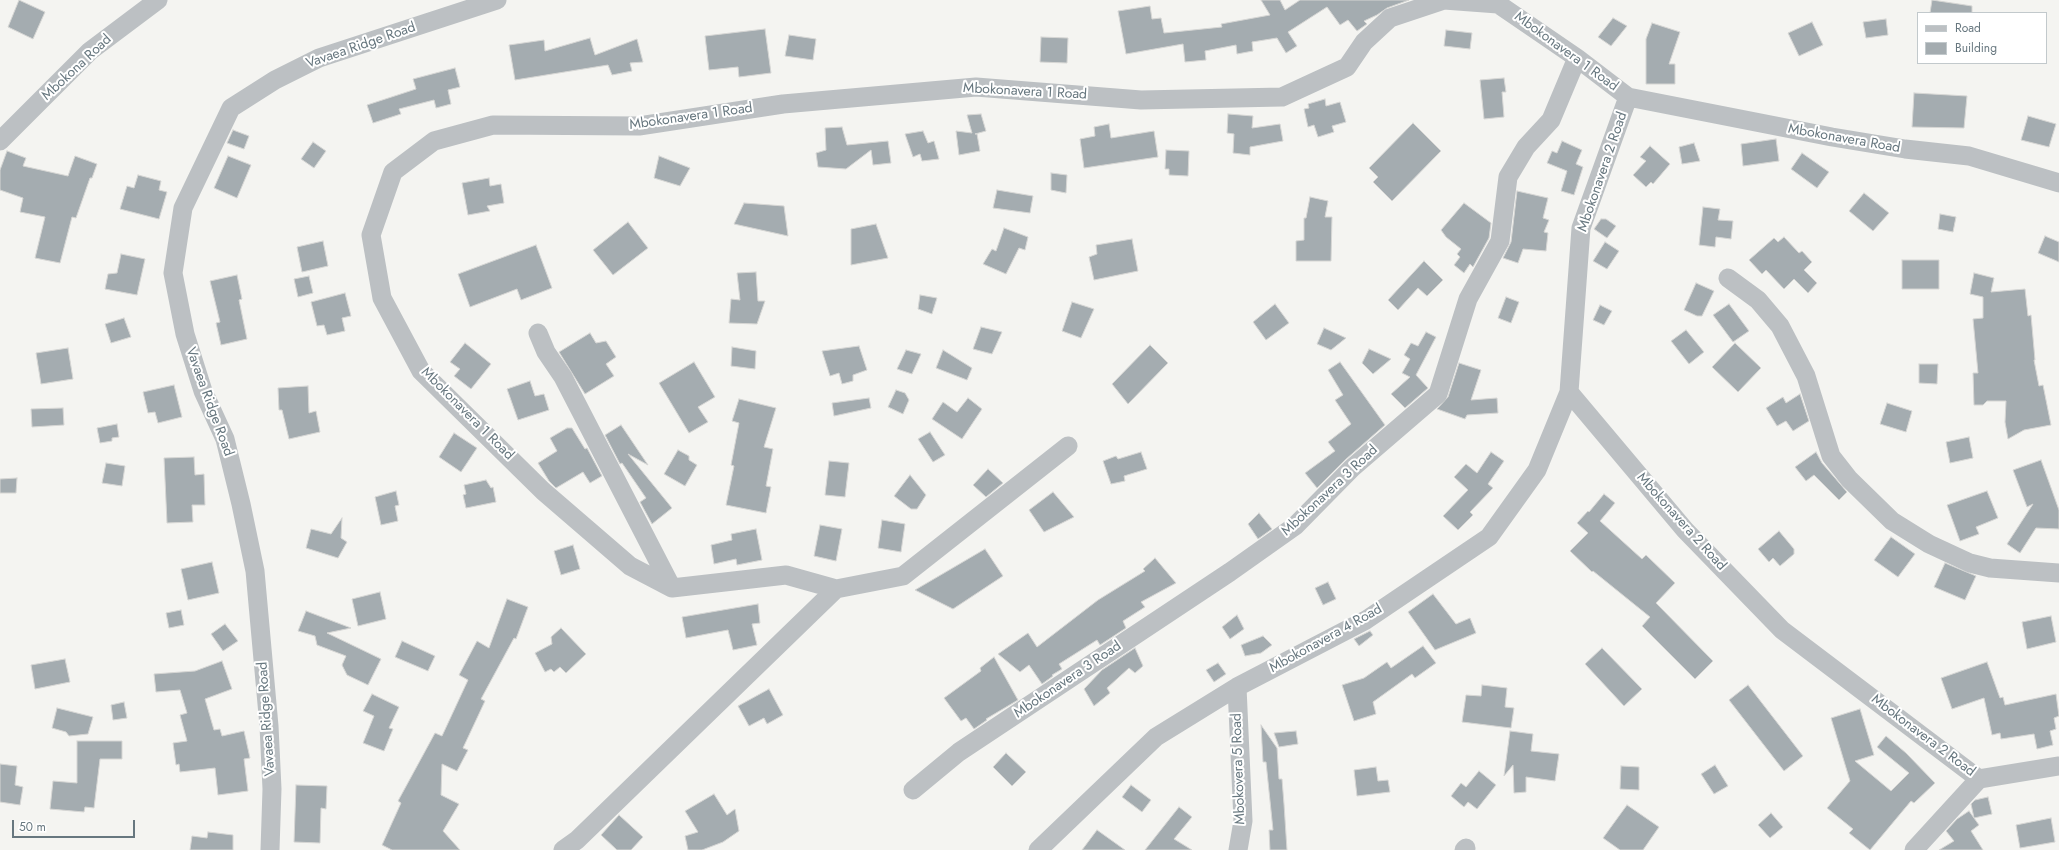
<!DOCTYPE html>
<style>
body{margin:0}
#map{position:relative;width:2059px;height:850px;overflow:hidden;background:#f4f4f1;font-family:Jost,sans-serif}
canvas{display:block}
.legend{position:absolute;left:1917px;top:12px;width:130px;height:52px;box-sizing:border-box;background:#fff;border:1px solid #c2c9cc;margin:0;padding:5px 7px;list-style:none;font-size:12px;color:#67777f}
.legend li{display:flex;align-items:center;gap:8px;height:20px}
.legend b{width:20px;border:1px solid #c2c9cc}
.scale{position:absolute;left:12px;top:820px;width:123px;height:18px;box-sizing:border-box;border:2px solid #67777f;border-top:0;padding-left:5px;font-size:12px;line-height:14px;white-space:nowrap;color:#67777f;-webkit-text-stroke:3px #fff;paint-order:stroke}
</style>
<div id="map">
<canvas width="2059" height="850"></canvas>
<ul class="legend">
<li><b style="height:5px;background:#bcc0c3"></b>Road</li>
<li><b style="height:11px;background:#a4acb0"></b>Building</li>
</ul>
<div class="scale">50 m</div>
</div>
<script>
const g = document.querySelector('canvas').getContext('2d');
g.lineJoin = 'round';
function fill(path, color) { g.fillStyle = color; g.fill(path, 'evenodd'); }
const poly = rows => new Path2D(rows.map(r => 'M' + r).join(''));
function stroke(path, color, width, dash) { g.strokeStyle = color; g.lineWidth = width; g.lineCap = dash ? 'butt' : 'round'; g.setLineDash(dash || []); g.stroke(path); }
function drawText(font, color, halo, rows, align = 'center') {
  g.font = font + ' Jost,sans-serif'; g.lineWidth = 4; g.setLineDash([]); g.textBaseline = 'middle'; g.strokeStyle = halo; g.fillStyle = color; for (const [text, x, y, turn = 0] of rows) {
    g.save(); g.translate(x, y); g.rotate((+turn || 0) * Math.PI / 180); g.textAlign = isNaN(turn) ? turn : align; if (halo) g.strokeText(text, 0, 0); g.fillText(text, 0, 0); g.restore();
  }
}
const building = poly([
 [19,0,45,12,33,39,8,27,19,0],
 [1261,0,1280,0,1285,10,1300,0,1409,0,1387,8,1377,15,1364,21,1367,24,1357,31,1348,20,1340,25,1327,7,1288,32,1297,46,1286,53,1277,38,1252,42,1253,51,1237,54,1236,45,1205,51,1206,60,1185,62,1183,44,1126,54,1118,11,1150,6,1152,19,1161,18,1164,33,1222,27,1221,24,1270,15,1261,0],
 [1932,0,1972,6,1972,13,1930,13,1932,0],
 [1613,18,1627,26,1611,46,1598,37,1613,18],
 [1886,19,1888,35,1866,38,1863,22,1886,19],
 [1812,22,1823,45,1799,56,1788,33,1812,22],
 [1652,23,1680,32,1669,64,1675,64,1675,84,1646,84,1646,39,1652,23],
 [765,29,771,73,739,77,738,67,709,70,705,36,765,29],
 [1446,30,1472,33,1470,49,1444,46,1446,30],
 [789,35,816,39,813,60,785,56,789,35],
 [1041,37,1068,38,1067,63,1040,62,1041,37],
 [590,38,595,55,637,39,643,62,630,63,632,71,612,75,608,65,515,80,509,45,544,40,545,51,590,38],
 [455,68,460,87,448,90,451,104,436,108,434,100,399,109,401,114,373,123,367,105,416,89,413,79,455,68],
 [1504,78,1506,92,1502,92,1504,117,1484,119,1480,80,1504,78],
 [1914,93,1967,96,1964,128,1912,127,1914,93],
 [1325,99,1326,106,1340,102,1346,122,1332,126,1334,132,1318,137,1314,125,1308,127,1304,109,1309,108,1308,104,1325,99],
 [981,114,986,131,975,134,977,134,980,151,959,155,956,131,972,133,967,115,981,114],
 [1228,114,1253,116,1252,128,1280,124,1283,141,1250,147,1250,155,1233,153,1234,134,1227,133,1228,114],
 [2028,116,2056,124,2049,147,2021,140,2028,116],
 [1413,123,1441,151,1392,201,1373,182,1378,177,1369,168,1413,123],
 [1109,124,1111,138,1154,131,1158,157,1084,168,1080,139,1095,136,1094,127,1109,124],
 [842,127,847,145,888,141,891,163,873,165,871,150,846,169,818,167,816,153,826,150,825,128,842,127],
 [233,130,249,136,244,149,227,143,233,130],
 [923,131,928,143,934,141,939,159,922,161,920,154,913,157,905,134,923,131],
 [1776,139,1779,161,1743,166,1741,144,1776,139],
 [1562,141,1582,150,1576,164,1583,167,1574,195,1561,191,1567,171,1547,163,1552,151,1557,153,1562,141],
 [313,142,326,151,314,168,301,159,313,142],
 [1694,143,1700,161,1682,164,1679,147,1694,143],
 [1650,146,1670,164,1653,184,1651,182,1646,187,1633,175,1646,161,1640,157,1650,146],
 [1166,150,1189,151,1188,176,1169,175,1169,169,1165,169,1166,150],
 [7,151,26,158,23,166,68,176,75,156,97,164,92,178,90,178,76,218,72,217,60,263,35,258,45,217,20,212,23,198,0,190,0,170,7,151],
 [1802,153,1829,172,1817,188,1791,169,1802,153],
 [228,156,251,165,237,198,214,188,228,156],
 [659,156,690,168,680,186,654,178,659,156],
 [1051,173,1067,175,1066,193,1051,190,1051,173],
 [138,175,161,181,159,190,167,192,159,219,120,209,127,186,134,188,138,175],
 [489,178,490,186,501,184,504,203,487,206,490,211,468,215,462,183,489,178],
 [997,190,1033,196,1030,213,993,208,997,190],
 [1517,191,1548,198,1543,218,1549,220,1544,232,1548,233,1546,251,1523,249,1518,263,1503,258,1511,242,1517,191],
 [1864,193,1889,213,1873,231,1849,211,1864,193],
 [1310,197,1328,201,1325,217,1332,217,1331,261,1296,261,1296,241,1304,240,1304,218,1306,218,1310,197],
 [744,203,784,206,788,236,734,224,744,203],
 [1464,203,1491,223,1489,238,1473,267,1470,264,1464,273,1454,265,1460,257,1457,254,1461,249,1446,237,1441,230,1464,203],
 [1703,207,1720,209,1718,220,1733,221,1731,239,1716,237,1715,247,1699,245,1703,207],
 [1940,214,1956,217,1953,232,1938,229,1940,214],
 [1601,219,1606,219,1616,226,1607,238,1594,229,1601,219],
 [628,222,648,248,613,275,593,250,628,222],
 [876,224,888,258,851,265,851,229,876,224],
 [1004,228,1028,237,1025,250,1019,248,1006,274,983,264,992,249,996,251,1004,228],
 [2045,236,2059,242,2059,262,2038,253,2045,236],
 [1784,237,1799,253,1802,251,1812,262,1804,270,1817,283,1808,293,1794,279,1784,289,1766,270,1762,274,1749,260,1774,238,1778,242,1784,237],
 [1132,239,1138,271,1094,280,1089,257,1097,254,1096,245,1132,239],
 [323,241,328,266,302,272,297,247,323,241],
 [1605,242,1619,251,1607,269,1593,261,1605,242],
 [536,245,552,288,521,300,517,289,470,307,458,274,536,245],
 [121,254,145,259,137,295,105,289,108,274,117,273,121,254],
 [1902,260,1939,260,1939,289,1902,289,1902,260],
 [1424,261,1443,280,1427,296,1418,288,1398,310,1388,300,1424,261],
 [756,272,758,301,765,301,757,324,729,323,731,299,740,300,737,273,756,272],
 [1974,273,1994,278,1991,292,2025,289,2028,316,2031,315,2035,360,2034,360,2039,386,2043,385,2051,425,2024,430,2008,439,2005,422,2006,401,1987,401,1983,405,1974,405,1973,373,1978,373,1973,319,1983,318,1983,297,1970,294,1974,273],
 [237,275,242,299,239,300,247,339,221,345,216,323,220,322,210,281,237,275],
 [309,276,313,293,298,297,294,279,309,276],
 [1696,283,1714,291,1702,316,1697,316,1684,310,1696,283],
 [345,293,351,316,342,318,345,331,327,335,324,325,317,326,311,302,345,293],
 [920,295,937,298,932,314,918,309,920,295],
 [1506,297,1519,302,1511,323,1498,318,1506,297],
 [1072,302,1094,309,1081,338,1062,331,1072,302],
 [1275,304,1289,323,1266,340,1253,322,1275,304],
 [1729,304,1749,331,1733,342,1713,315,1729,304],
 [1600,305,1612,311,1604,325,1593,320,1600,305],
 [124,318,131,337,111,343,105,324,124,318],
 [981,327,1002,332,992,354,973,349,981,327],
 [1324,328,1346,338,1331,350,1317,344,1324,328],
 [1686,330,1704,352,1689,364,1671,341,1686,330],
 [1426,332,1436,337,1416,375,1428,388,1405,408,1391,394,1410,377,1402,373,1410,359,1404,355,1411,343,1418,346,1426,332],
 [590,333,596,343,606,341,616,357,606,364,614,376,585,394,559,352,590,333],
 [465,343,491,364,471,389,454,376,460,369,450,362,465,343],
 [1735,343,1761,368,1738,392,1712,367,1735,343],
 [1150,345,1168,363,1128,404,1112,384,1150,345],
 [859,346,867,370,853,375,853,381,842,384,839,373,830,376,822,351,859,346],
 [732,347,756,351,755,369,731,366,732,347],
 [68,348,73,379,41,384,36,353,68,348],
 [1369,349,1391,359,1373,374,1362,363,1369,349],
 [906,350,921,354,912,374,897,369,906,350],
 [943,350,972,368,967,380,936,368,943,350],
 [694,362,715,397,698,407,708,422,689,433,659,383,694,362],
 [1340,362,1385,425,1345,460,1317,488,1305,473,1335,451,1328,442,1351,424,1335,400,1343,395,1328,370,1340,362],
 [1459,363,1481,370,1471,400,1497,398,1498,413,1467,415,1465,419,1437,409,1448,397,1459,363],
 [1919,364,1938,364,1937,384,1919,383,1919,364],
 [530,381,535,396,544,394,549,410,518,420,507,389,530,381],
 [174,385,182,417,158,423,155,412,148,413,143,392,174,385],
 [308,386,309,413,316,411,320,432,289,439,282,410,279,410,278,388,308,386],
 [896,390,905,393,909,400,903,414,888,407,896,390],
 [1800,394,1809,421,1793,431,1786,421,1777,426,1766,408,1783,397,1786,403,1800,394],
 [869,398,871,408,834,416,832,403,869,398],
 [968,398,982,409,962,439,932,419,943,402,957,412,968,398],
 [739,399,776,408,764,447,773,449,766,486,771,487,766,513,726,505,734,466,731,465,739,423,732,421,739,399],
 [1887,403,1912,411,1906,432,1880,424,1887,403],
 [63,408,64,425,32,427,31,409,63,408],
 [117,424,119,437,112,438,112,441,100,443,97,428,117,424],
 [621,425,648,465,628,454,672,508,652,524,640,502,646,498,622,463,620,464,605,435,621,425],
 [567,428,572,428,585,449,587,448,602,476,590,483,583,472,556,488,549,481,538,463,557,451,550,438,567,428],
 [930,432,945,455,933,462,918,439,930,432],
 [454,433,477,448,461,472,439,457,454,433],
 [1969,437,1973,458,1950,463,1946,442,1969,437],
 [678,450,689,456,689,460,697,465,685,486,664,474,678,450],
 [1141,452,1147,469,1124,476,1125,481,1111,484,1103,461,1116,456,1118,459,1141,452],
 [1491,452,1504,461,1488,484,1493,488,1470,512,1473,515,1458,530,1443,516,1468,490,1454,477,1466,464,1477,473,1491,452],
 [1816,452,1822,463,1847,492,1839,500,1814,475,1806,481,1795,467,1816,452],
 [194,457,195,475,204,474,205,505,192,505,193,522,167,523,164,458,194,457],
 [2041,460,2059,510,2059,529,2036,528,2020,553,2007,544,2033,504,2027,507,2013,470,2041,460],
 [829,461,849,463,845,497,825,495,829,461],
 [106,463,125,466,122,486,102,483,106,463],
 [988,469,1003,483,986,497,973,485,988,469],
 [910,475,926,495,917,509,911,509,894,496,910,475],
 [17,478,16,493,0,493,0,479,17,478],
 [486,480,491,488,493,487,496,502,466,508,463,495,466,494,464,485,486,480],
 [396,491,399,505,395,506,398,521,381,525,375,497,396,491],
 [1987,491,1998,518,1976,527,1979,534,1960,541,1947,505,1987,491],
 [1053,492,1074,517,1044,532,1029,510,1053,492],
 [1604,494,1615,503,1600,521,1642,559,1646,555,1675,583,1656,603,1713,661,1695,679,1642,626,1650,617,1593,571,1592,572,1570,551,1588,533,1577,523,1588,511,1589,512,1604,494],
 [1259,513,1272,529,1258,539,1248,524,1259,513],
 [342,518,341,538,347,542,338,558,306,548,311,529,331,534,342,518],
 [882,520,905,524,901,552,878,548,882,520],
 [820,525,842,529,836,561,814,556,820,525],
 [756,529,762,560,737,565,736,559,714,564,711,545,732,540,731,534,756,529],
 [1779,531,1794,549,1794,554,1780,566,1773,558,1769,562,1758,549,1779,531],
 [1891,537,1915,554,1898,577,1874,560,1891,537],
 [573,545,580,569,561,575,554,551,573,545],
 [985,549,1003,576,953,609,915,590,985,549],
 [1155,558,1176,583,1141,602,1145,607,1123,621,1126,628,1100,645,1097,640,1059,664,1062,669,1052,675,1053,676,1042,684,1029,665,1020,672,998,654,1028,633,1037,647,1098,600,1145,571,1143,569,1155,558],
 [212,562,219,593,188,600,181,569,212,562],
 [1945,563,1976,576,1965,600,1934,587,1945,563],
 [1328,582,1336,599,1323,605,1315,588,1328,582],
 [380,592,386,619,358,626,352,599,380,592],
 [1433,594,1456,624,1470,618,1476,633,1435,650,1408,612,1433,594],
 [507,599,528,607,516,639,514,638,481,699,485,701,463,748,468,750,457,771,442,764,441,795,459,804,443,831,460,850,392,850,382,845,401,803,398,801,435,733,442,736,468,680,459,675,477,641,489,648,507,599],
 [758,604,760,623,752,624,757,645,733,650,728,630,686,638,682,617,758,604],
 [181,610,184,625,169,628,166,613,181,610],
 [306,611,351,628,327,633,381,659,368,685,347,675,342,665,346,656,317,645,315,636,298,631,306,611],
 [1237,615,1244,629,1230,639,1222,627,1237,615],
 [2051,616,2056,642,2027,649,2022,622,2051,616],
 [225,624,238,641,223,651,211,634,225,624],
 [561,628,586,654,566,673,560,667,554,672,551,669,545,672,535,653,552,644,551,637,561,628],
 [1370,631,1373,635,1359,646,1354,639,1370,631],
 [1263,636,1272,645,1261,653,1245,656,1241,645,1263,636],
 [402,641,435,656,428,671,395,657,402,641],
 [1423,646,1436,663,1415,678,1412,674,1373,702,1376,714,1354,721,1342,685,1364,678,1387,662,1391,668,1423,646],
 [1135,648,1143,666,1135,673,1129,668,1107,688,1110,693,1094,706,1084,689,1102,670,1135,648],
 [1602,648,1642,689,1624,706,1585,664,1602,648],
 [994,657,1018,700,986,719,987,720,974,729,966,718,961,721,944,698,981,671,980,668,994,657],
 [65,659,70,682,35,689,31,665,65,659],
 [222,661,232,689,205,699,214,730,220,729,222,736,244,731,250,758,244,759,248,791,218,795,215,768,180,772,179,764,176,765,173,743,187,741,180,715,187,713,180,690,156,692,154,674,195,671,222,661],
 [1987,662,2000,698,2003,697,2005,705,2056,694,2059,716,2054,718,2056,729,2050,731,2053,745,2037,749,2034,734,2001,739,2000,733,1992,735,1984,698,1952,709,1941,678,1987,662],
 [1218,663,1226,674,1214,682,1206,670,1218,663],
 [1482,685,1507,688,1505,707,1514,708,1511,728,1462,722,1466,695,1481,696,1482,685],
 [1748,685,1803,756,1784,771,1729,700,1748,685],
 [769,689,783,715,767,724,764,718,749,726,738,706,769,689],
 [372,694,399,707,389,728,393,729,384,751,363,743,374,716,363,711,372,694],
 [124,702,127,718,113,720,111,705,124,702],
 [57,708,93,717,88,734,69,736,66,732,52,728,57,708],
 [1860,709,1874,755,1855,761,1891,791,1909,773,1877,747,1886,736,1906,753,1935,783,1914,803,1911,801,1870,850,1849,833,1853,829,1827,808,1850,781,1831,718,1860,709],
 [1261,725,1277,748,1279,779,1282,779,1284,804,1287,850,1270,850,1269,830,1273,830,1266,762,1263,762,1261,725],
 [1296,731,1298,744,1279,747,1274,733,1296,731],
 [1510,731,1533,734,1531,751,1559,754,1555,781,1526,777,1526,792,1514,793,1513,765,1504,776,1510,731],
 [77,741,122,741,122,759,100,759,94,808,85,807,84,812,50,809,53,781,77,783,77,741],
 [1006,753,1026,772,1012,786,993,767,1006,753],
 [0,764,17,766,15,785,23,787,20,805,0,802,0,764],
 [1715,765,1728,786,1714,794,1701,774,1715,765],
 [1621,766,1639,767,1639,790,1620,789,1621,766],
 [1376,767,1378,781,1388,780,1390,792,1357,796,1354,770,1376,767],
 [1479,771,1496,785,1477,809,1468,802,1464,807,1451,796,1461,783,1466,787,1479,771],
 [296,785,327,786,326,809,321,808,320,843,294,842,296,785],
 [1131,785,1151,800,1142,812,1122,797,1131,785],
 [714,794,727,815,735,809,739,831,723,842,702,850,688,850,685,836,698,832,685,811,714,794],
 [1988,797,1992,814,1974,818,1971,804,1975,800,1988,797],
 [1627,805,1659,827,1643,850,1620,850,1603,838,1627,805],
 [1179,807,1192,817,1174,839,1192,850,1145,850,1179,807],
 [1969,811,1979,825,1971,831,1983,850,1939,850,1954,841,1946,831,1957,819,1969,811],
 [1771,813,1783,827,1770,838,1758,825,1771,813],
 [619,815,643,837,631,850,617,850,601,835,619,815],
 [2051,818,2055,842,2020,848,2016,825,2051,818],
 [1097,830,1125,850,1082,850,1097,830],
 [208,832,233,835,233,850,190,850,192,836,207,838,208,832]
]);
fill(building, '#a4acb0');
stroke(building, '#d6d6d4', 1);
stroke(poly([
 [0,141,90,51,158,0],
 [1728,278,1758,300,1780,326,1806,376,1831,456,1849,479,1892,521,1929,544,1970,563,1990,568,2059,573],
 [538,333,546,352,563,377,672,588],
 [1569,392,1685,530,1782,630,1979,779,2059,766],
 [836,589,786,575,672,588,630,566,543,491,421,371,382,298,371,235,393,172,434,141,493,125,639,126,783,104,976,87,1141,100,1282,97,1347,67,1364,42,1390,18,1444,0,1498,4,1577,58,1628,97,1832,137,1905,149,1969,156,2059,183],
 [1237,687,1243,821,1238,850],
 [913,790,959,752,1230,572,1295,526,1352,468,1438,394,1468,299,1500,241,1508,177,1526,147,1551,120,1577,58],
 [270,850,272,789,269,726,255,571,241,504,225,439,203,391,185,334,173,273,183,208,231,108,275,80,319,58,497,0],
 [563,850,577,840,836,589,903,576,1068,446],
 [1038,850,1156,737,1237,687,1366,620,1489,537,1537,470,1569,392,1581,228,1628,97],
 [1464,850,1466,848],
 [1914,850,1979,779]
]), '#bcc0c3', 19);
drawText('14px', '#67777f', '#fff', [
 ["Vavaea Ridge Road",361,46,-19],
 ["Mbokonavera 1 Road",1566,52,36],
 ["Mbokona Road",77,68,-43],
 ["Mbokonavera 1 Road",1025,92,3],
 ["Mbokonavera 1 Road",691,117,-8],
 ["Mbokonavera Road",1844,139,10],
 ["Mbokonavera 2 Road",1603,172,-71],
 ["Vavaea Ridge Road",209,402,70],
 ["Mbokonavera 1 Road",467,414,45],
 ["Mbokonavera 3 Road",1330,491,-43],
 ["Mbokonavera 2 Road",1681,522,48],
 ["Mbokonavera 4 Road",1326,639,-29],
 ["Mbokonavera 3 Road",1068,680,-34],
 ["Vavaea Ridge Road",267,719,-94],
 ["Mbokonavera 2 Road",1923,736,37],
 ["Mbokovera 5 Road",1239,769,-92]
]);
</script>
